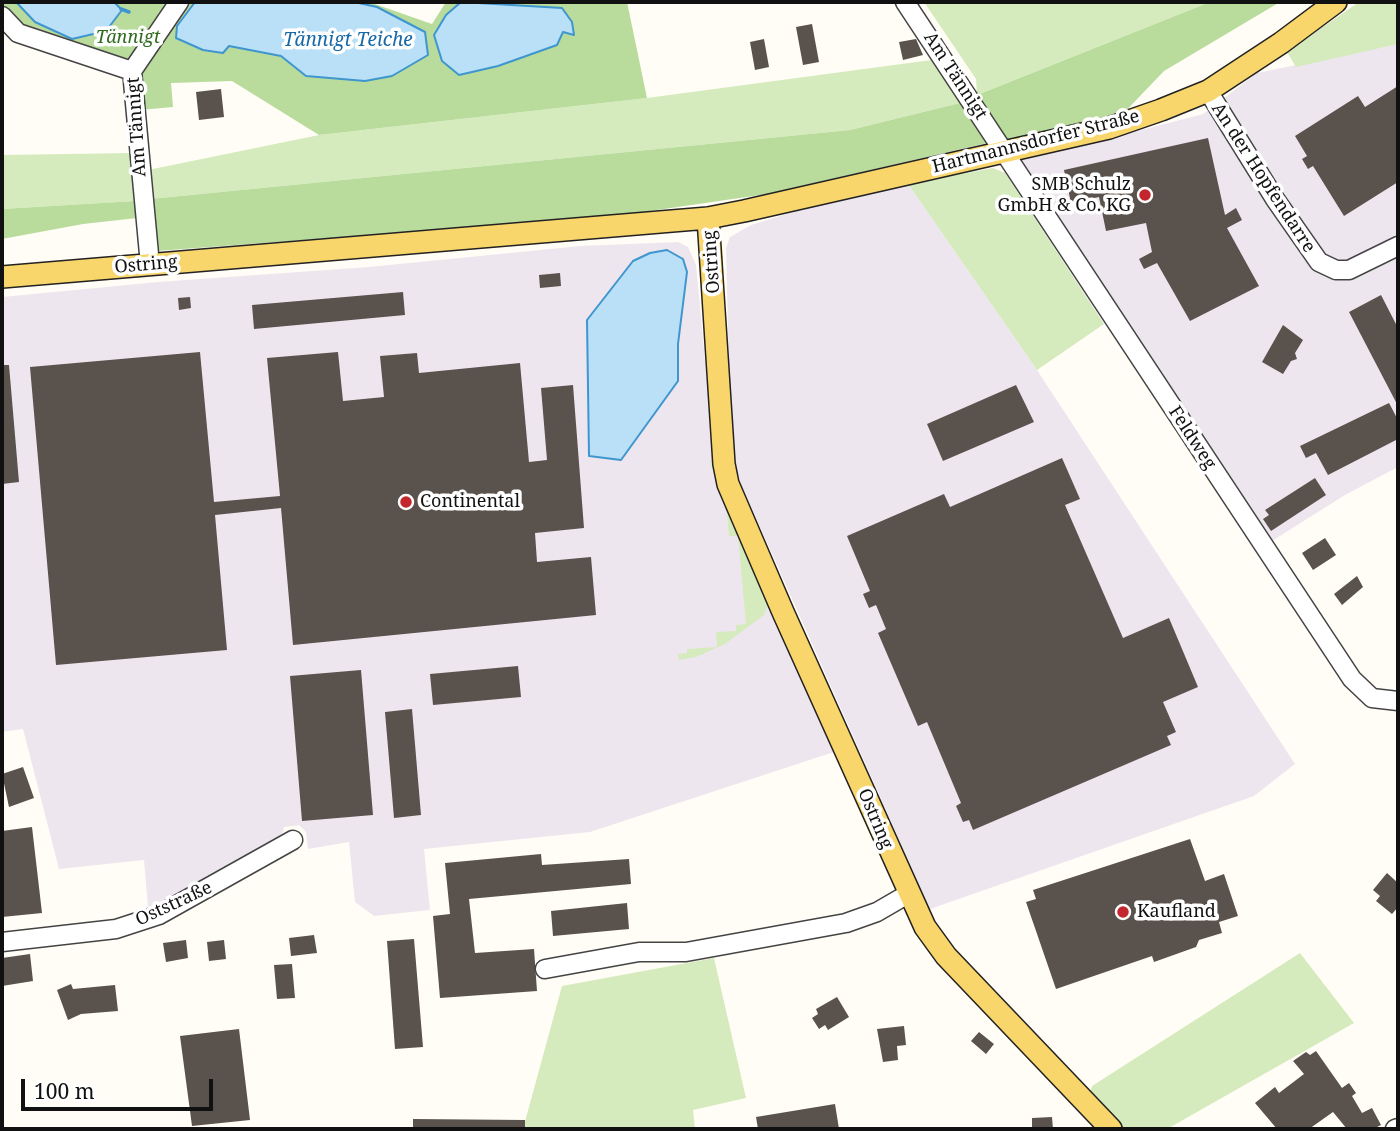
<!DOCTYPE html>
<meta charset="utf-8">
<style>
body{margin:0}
#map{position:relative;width:1400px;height:1131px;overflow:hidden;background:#fffdf5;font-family:"Noto Serif",serif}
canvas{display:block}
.frame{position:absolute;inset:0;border:4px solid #111;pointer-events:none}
.scale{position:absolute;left:21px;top:1079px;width:192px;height:32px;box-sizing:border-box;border:4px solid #111;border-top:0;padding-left:9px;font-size:21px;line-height:24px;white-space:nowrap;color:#111;-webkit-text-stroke:5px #fff;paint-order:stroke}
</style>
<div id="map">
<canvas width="1400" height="1131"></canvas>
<div class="frame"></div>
<div class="scale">100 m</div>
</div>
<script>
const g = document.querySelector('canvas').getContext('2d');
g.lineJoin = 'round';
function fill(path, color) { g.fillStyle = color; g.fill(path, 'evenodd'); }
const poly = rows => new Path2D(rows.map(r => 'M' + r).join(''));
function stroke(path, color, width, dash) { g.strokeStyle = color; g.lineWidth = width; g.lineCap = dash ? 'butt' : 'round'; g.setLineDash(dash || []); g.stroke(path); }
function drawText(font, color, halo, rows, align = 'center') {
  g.font = font + ' "Noto Serif",serif'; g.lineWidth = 7; g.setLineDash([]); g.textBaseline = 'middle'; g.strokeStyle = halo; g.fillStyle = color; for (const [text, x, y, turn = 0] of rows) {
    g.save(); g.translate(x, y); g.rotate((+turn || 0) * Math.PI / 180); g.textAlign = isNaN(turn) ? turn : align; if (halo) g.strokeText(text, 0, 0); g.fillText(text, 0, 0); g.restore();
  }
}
fill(poly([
 [1398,44,1398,467,1345,495,1264,546,1016,156,1111,138,1203,114,1257,73],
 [908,184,1037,370,1295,764,1254,796,930,909,741,484,731,450,726,248,730,237,751,225,835,199],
 [678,242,688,247,696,265,715,466,837,751,590,832,424,849,430,910,374,916,355,902,349,842,308,849,306,832,299,825,284,827,282,835,274,844,170,900,148,907,144,860,59,869,23,729,2,732,2,297,158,282,369,267,580,246]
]), '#eee6ef');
fill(poly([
 [924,2,1210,2,977,95,976,79],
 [1359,2,1398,2,1398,44,1296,67,1287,52],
 [939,59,964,102,850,130,150,199,148,170,319,135,647,98],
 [133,153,135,201,2,209,2,155],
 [993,168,1005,173,1104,324,1037,370,908,184],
 [710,461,715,461,768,604,764,615,725,644,696,657,679,660,678,654,687,653,687,649,717,647,716,632,736,631,736,625,746,624,738,536,729,536,727,514],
 [1300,953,1354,1023,1167,1129,1125,1129,1090,1094,1092,1086],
 [714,958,746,1098,693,1110,695,1129,523,1129,562,986]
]), '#d5ebbd');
fill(poly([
 [2,2,16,2,35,22,121,10,114,2,169,2,175,6,180,2,195,2,179,22,229,46,281,56,306,76,427,55,425,32,377,7,354,2,369,2,432,24,446,2,461,2,446,15,498,66,527,54,563,31,573,34,515,5,491,6,466,2,627,2,647,98,319,135,232,81,171,83,173,107,140,110,131,71,18,33,2,16],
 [1210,2,1280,2,1164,71,1119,118,1005,140,977,95],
 [964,102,987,143,767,194,609,217,157,251,150,199,850,130],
 [135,201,137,218,83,224,2,239,2,209]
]), '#b9dc9c');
const water = poly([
 [16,2,114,2,122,10,106,31,72,39,35,22,16,2],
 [195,2,354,2,377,7,425,32,428,55,392,76,365,81,306,76,281,56,229,46,223,53,203,50,176,38,177,26,195,2],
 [461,2,562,8,572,22,574,35,563,32,557,45,498,66,459,75,442,61,434,35,446,15,461,2],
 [667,250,683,259,687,272,678,344,678,381,621,460,589,456,587,320,633,261,650,253,667,250]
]);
fill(water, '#b9e0f7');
stroke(water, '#3f96cf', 2);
stroke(poly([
 [121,9,129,12]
]), '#3f96cf', 3.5);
fill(poly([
 [812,24,819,62,803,65,796,27],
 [764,39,769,67,755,70,750,42],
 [916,39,923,55,903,60,899,42],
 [1398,86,1398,182,1344,216,1313,166,1308,169,1302,159,1307,156,1295,136,1358,96,1365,107],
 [221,89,224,117,199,120,196,92],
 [1208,138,1225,215,1236,208,1242,220,1227,228,1259,286,1190,321,1157,263,1144,269,1139,259,1152,252,1146,223,1106,231,1099,197,1071,203,1064,170],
 [560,273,561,286,540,288,539,275],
 [403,292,405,315,254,329,252,305],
 [1381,295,1398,328,1398,406,1349,312],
 [190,297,191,308,179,310,178,298],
 [1283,325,1303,340,1295,353,1297,359,1291,361,1283,374,1262,362],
 [200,352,214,502,280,496,267,358,338,352,343,401,384,397,380,356,417,353,419,373,520,363,529,462,547,460,541,388,573,385,584,528,535,533,537,562,591,557,596,615,293,645,281,508,215,515,227,650,56,665,30,367],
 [2,365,9,365,19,482,2,484],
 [1016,385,1034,422,943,461,927,424],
 [1389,403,1398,420,1398,439,1328,475,1316,453,1306,458,1300,446],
 [1062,458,1080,499,1065,505,1123,638,1169,618,1198,687,1163,702,1176,732,1167,736,1171,745,973,830,969,820,963,822,956,806,961,803,927,722,918,726,878,633,886,629,876,605,869,608,863,594,870,591,847,536,944,494,950,507],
 [1315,478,1326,495,1271,531,1263,519,1269,515,1265,510],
 [1325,538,1336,555,1313,570,1302,553],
 [1357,576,1363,587,1342,605,1334,594],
 [518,666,521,697,433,705,430,674],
 [361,670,373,815,302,821,290,676],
 [412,709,421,815,394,818,385,712],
 [23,767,34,798,9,807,2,774],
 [32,827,42,913,2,917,2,831],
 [1190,839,1205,881,1224,874,1238,916,1219,922,1222,933,1199,940,1196,947,1154,962,1152,956,1056,989,1026,902,1036,899,1033,890],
 [541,854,542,865,629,859,631,884,469,899,475,953,534,949,537,991,440,998,433,916,450,914,445,863],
 [1387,873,1398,883,1398,907,1392,914,1376,901,1380,896,1373,890],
 [627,903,629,929,553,936,551,911],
 [314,935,317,953,291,956,289,938],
 [414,939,423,1047,395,1049,387,941],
 [186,940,188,958,166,962,163,943],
 [224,940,226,959,209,961,207,942],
 [30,954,33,981,2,986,2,958],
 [292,964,295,998,277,999,274,965],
 [71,984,73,989,115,985,118,1011,81,1014,68,1020,57,990],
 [837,997,849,1017,828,1030,825,1025,819,1029,812,1018,818,1014,816,1009],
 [904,1026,906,1045,897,1046,898,1060,883,1062,877,1029],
 [239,1029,250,1120,192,1126,180,1036],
 [979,1032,994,1044,986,1054,971,1041],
 [1316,1051,1342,1088,1349,1083,1356,1093,1352,1096,1362,1113,1372,1108,1381,1125,1373,1129,1347,1129,1333,1112,1309,1129,1277,1129,1255,1103,1275,1087,1279,1093,1304,1074,1293,1061,1306,1052,1310,1055],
 [835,1104,839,1129,758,1129,756,1117],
 [1052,1117,1053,1129,1032,1129,1032,1118],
 [413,1119,525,1120,525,1129,413,1129]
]), '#5a524d');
const minor = poly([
 [905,2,1352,679,1372,698,1398,701],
 [2,16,18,33,132,71],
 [1208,91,1275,199,1319,262,1336,270,1349,270,1398,246],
 [150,265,132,71,179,2],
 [2,942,116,929,159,915,293,840],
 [545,969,639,952,686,952,846,923,877,912,908,894],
 [1395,1129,1398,1128]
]);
const major = poly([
 [708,218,724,464,728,484,783,612,925,927,946,956,1111,1129],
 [2,277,708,218,744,211,1109,128,1161,110,1208,91,1281,43,1336,2]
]);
stroke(minor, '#444', 21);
stroke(major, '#222', 24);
stroke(minor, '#fff', 18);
stroke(major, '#f9d66b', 21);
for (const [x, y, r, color] of [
 [1145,195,7,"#c4262e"],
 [406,502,7,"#c4262e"],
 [1123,912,7,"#c4262e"]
]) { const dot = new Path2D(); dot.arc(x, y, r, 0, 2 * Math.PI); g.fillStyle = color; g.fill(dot); stroke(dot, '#fff', 2.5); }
drawText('italic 18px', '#2f6b1f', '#fff', [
 ["Tännigt",128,38]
]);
drawText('18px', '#111', '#fff', [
 ["Am Tännigt",955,76,57],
 ["Am Tännigt",137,127,-94],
 ["Hartmannsdorfer Straße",1036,142,-14],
 ["An der Hopfendarre",1263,178,57],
 ["Ostring",712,262,-94],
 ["Ostring",146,265,-5],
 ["Feldweg",1192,438,57],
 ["Ostring",875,819,67],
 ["Oststraße",174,904,-25]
]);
drawText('18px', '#111', '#fff', [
 ["SMB Schulz",1131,185,"right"],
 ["GmbH & Co. KG",1131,206,"right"],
 ["Continental",420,502],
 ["Kaufland",1137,912]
], 'left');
drawText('italic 19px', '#1768a6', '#fff', [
 ["Tännigt Teiche",348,41]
]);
</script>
